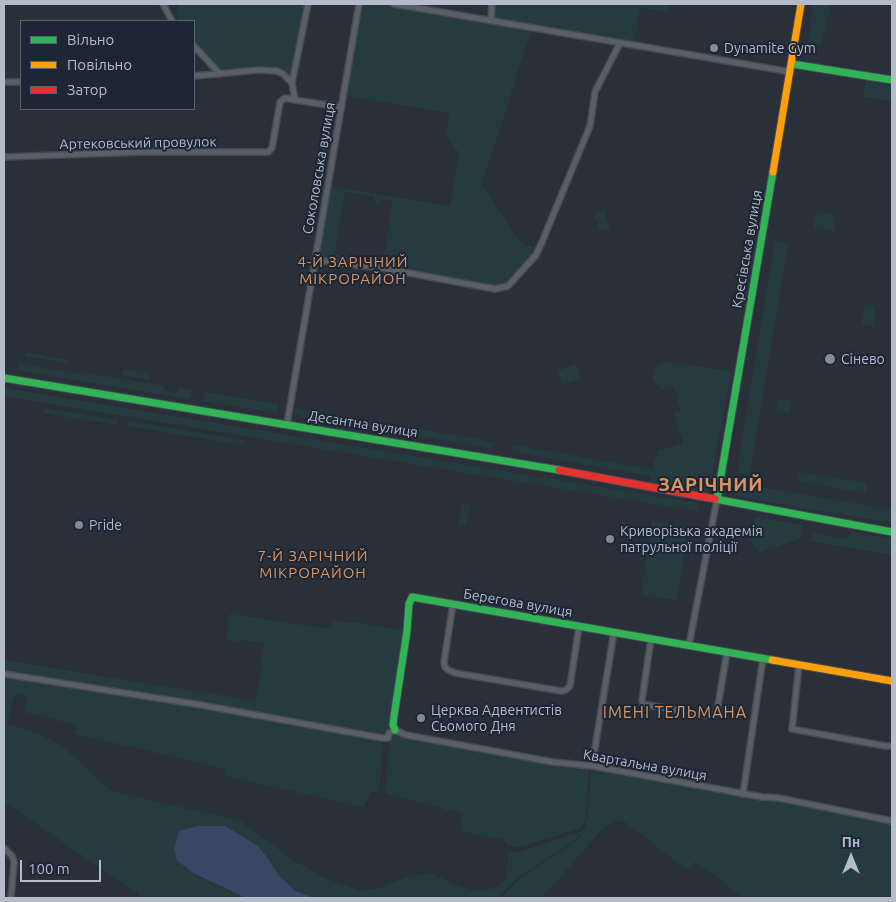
<!DOCTYPE html>
<meta charset="utf-8">
<style>
body{margin:0}
#map{position:relative;width:896px;height:902px;overflow:hidden;background:#293039;font-family:Ubuntu,sans-serif}
canvas{display:block}
.frame{position:absolute;inset:0;border:5px solid #b4bcca;pointer-events:none}
.legend{position:absolute;left:20px;top:20px;width:175px;height:90px;box-sizing:border-box;background:#1d2634;border:1px solid #596270;margin:0;padding:6px 9px;list-style:none;font-size:15px;color:#b4bcca}
.legend li{display:flex;align-items:center;gap:10px;height:25px}
.legend b{width:25px;border:1px solid #596270}
.north{position:absolute;left:826px;top:832px;width:50px;height:50px;-webkit-text-stroke:4px #1d2634;paint-order:stroke;rotate:0deg;font-size:14px;font-weight:700;line-height:20px;text-align:center;color:#b4bcca}
.north::after{content:'';display:block;margin:auto;width:18px;height:22px;background:#b4bcca;clip-path:polygon(50% 0,100% 100%,50% 72%,0 100%)}
.scale{position:absolute;left:20px;top:860px;width:81px;height:22px;box-sizing:border-box;border:2px solid #b4bcca;border-top:0;padding-left:6px;font-size:15px;line-height:18px;white-space:nowrap;color:#b4bcca;-webkit-text-stroke:4px #1d2634;paint-order:stroke}
</style>
<div id="map">
<canvas width="896" height="902"></canvas>
<div class="frame"></div>
<ul class="legend">
<li><b style="height:6px;background:#30b455"></b>Вільно</li>
<li><b style="height:6px;background:#ff9f0a"></b>Повільно</li>
<li><b style="height:6px;background:#e5322d"></b>Затор</li>
</ul>
<div class="north">Пн</div>
<div class="scale">100 m</div>
</div>
<script>
const g = document.querySelector('canvas').getContext('2d');
g.lineJoin = 'round';
function fill(path, color) { g.fillStyle = color; g.fill(path, 'evenodd'); }
const poly = rows => new Path2D(rows.map(r => 'M' + r).join(''));
function stroke(path, color, width, dash) { g.strokeStyle = color; g.lineWidth = width; g.lineCap = dash ? 'butt' : 'round'; g.setLineDash(dash || []); g.stroke(path); }
function drawText(font, color, halo, rows, align = 'center') {
  g.font = font + ' Ubuntu,sans-serif'; g.lineWidth = 4; g.setLineDash([]); g.textBaseline = 'middle'; g.strokeStyle = halo; g.fillStyle = color; for (const [text, x, y, turn = 0] of rows) {
    g.save(); g.translate(x, y); g.rotate((+turn || 0) * Math.PI / 180); g.textAlign = isNaN(turn) ? turn : align; if (halo) g.strokeText(text, 0, 0); g.fillText(text, 0, 0); g.restore();
  }
}
fill(poly([
 [178,4,308,4,292,83,277,71,220,74,194,46,194,21,177,21],
 [359,4,394,4,490,20,492,4,668,4,666,11,640,8,634,46,532,28,482,184,523,245,533,246,536,255,508,286,495,289,382,268,315,260,327,186,450,206,459,153,446,135,449,113,343,95],
 [345,192,373,196,376,203,380,203,383,199,393,201,383,261,335,254],
 [813,4,831,4,821,45,808,44],
 [866,81,892,85,892,101,863,97],
 [604,211,610,228,600,231,594,214],
 [816,212,836,215,834,231,814,228],
 [775,241,788,243,750,474,737,472],
 [865,304,876,306,873,326,862,324],
 [26,352,67,360,67,363,25,356],
 [667,362,731,371,709,493,650,482,651,476,512,452,513,445,652,469,658,451,683,443,673,412,681,410,674,387,662,390,652,379,656,366],
 [19,363,79,374,80,372,164,386,164,391,177,393,179,388,192,390,190,399,21,371,19,370],
 [576,364,581,378,562,385,557,371],
 [123,369,150,373,149,380,122,375],
 [4,388,698,503,697,511,4,396],
 [204,392,279,404,277,413,203,401],
 [778,399,791,401,790,413,776,411],
 [45,408,118,420,117,425,44,413],
 [296,408,387,424,385,431,294,415],
 [129,421,244,440,243,445,128,426],
 [402,426,493,442,492,449,401,433],
 [800,472,867,483,866,493,798,481],
 [736,483,892,510,892,523,734,496],
 [462,504,470,505,466,526,458,524],
 [755,517,803,525,800,539,759,552,750,541],
 [652,521,688,527,677,600,641,595],
 [850,531,892,539,892,555,810,541,813,533,848,539],
 [229,614,330,629,334,621,368,624,407,631,393,725,388,738,196,706,379,740,383,746,379,792,371,791,363,807,225,776,226,769,75,734,77,725,25,712,27,696,16,693,11,705,7,724,39,734,60,744,111,791,240,821,293,860,327,879,362,891,380,888,408,877,430,873,452,883,472,890,487,890,499,886,506,877,508,858,507,851,519,852,585,830,587,819,592,766,779,798,892,821,892,898,745,898,695,862,686,869,625,822,615,820,598,834,542,898,500,898,517,881,579,839,582,833,577,839,516,879,497,898,313,898,296,891,280,877,269,860,258,846,225,826,193,873,246,898,136,898,139,894,4,802,4,660,256,701,264,644,238,639,237,642,226,640],
 [395,734,419,741,554,765,589,769,586,818,581,828,521,847,508,846,504,840,460,831,463,814,385,793,390,736]
]), '#263b3f');
fill(poly([
 [197,826,225,826,237,833,258,846,269,860,280,877,296,891,314,898,246,898,193,873,177,860,174,849,179,831]
]), '#364863');
const street = poly([
 [163,4,172,21],
 [394,4,791,72],
 [491,20,492,4],
 [194,46,220,74],
 [194,76,259,70,277,71,283,74,292,83,295,100,341,107],
 [4,82,21,82],
 [292,83,308,4],
 [4,157,141,152,268,152,272,148,280,102,285,98,295,100],
 [315,260,382,268,495,289,508,286,536,255,542,242,590,126,595,92,620,43],
 [287,424,359,4],
 [453,604,444,662,445,667,448,670,455,673,561,691,566,690,570,686,579,626],
 [651,639,642,700,643,704,648,705,710,716,714,715,717,711,727,652],
 [689,645,717,499],
 [799,665,792,729,885,746,892,746],
 [4,674,201,705,382,738,388,738,389,733,395,730,406,735,553,762,592,766,762,797,779,798,892,821],
 [592,766,614,632],
 [743,794,763,658],
 [4,848,12,856,14,862,11,898]
]);
const fast = poly([
 [792,64,892,80],
 [4,378,559,470],
 [715,499,892,532],
 [717,499,773,172],
 [395,730,393,725,394,716,407,631,409,604,412,597,772,660]
]);
const slow = poly([
 [773,172,801,4],
 [772,660,892,681]
]);
const jam = poly([
 [559,470,715,499]
]);
stroke(street, '#464b52', 8);
stroke(fast, '#464b52', 9);
stroke(slow, '#464b52', 9);
stroke(jam, '#464b52', 9);
stroke(street, '#5a5f67', 5);
stroke(fast, '#30b455', 7);
stroke(slow, '#ff9f0a', 7);
stroke(jam, '#e5322d', 7);
for (const [x, y, r, color] of [
 [714,48,5,"#838b97"],
 [830,359,6,"#838b97"],
 [79,525,5,"#838b97"],
 [610,539,5,"#838b97"],
 [421,718,5,"#838b97"]
]) { const dot = new Path2D(); dot.arc(x, y, r, 0, 2 * Math.PI); g.fillStyle = color; g.fill(dot); stroke(dot, '#1d2634', 2); }
drawText('14px', '#b4bcca', '#1d2634', [
 ["Dynamite Gym",724,48],
 ["Сінево",841,359],
 ["Pride",89,525],
 ["Криворізька академія",620,531],
 ["патрульної поліції",620,547],
 ["Церква Адвентистів",431,710],
 ["Сьомого Дня",431,726]
], 'left');
drawText('14px', '#b4bcca', '#1d2634', [
 ["Артековський провулок",138,143,-1],
 ["Соколовська вулиця",319,168,-80],
 ["Кресівська вулиця",747,249,-80],
 ["Десантна вулиця",363,424,9],
 ["Берегова вулиця",518,603,10],
 ["Квартальна вулиця",645,765,10]
]);
g.letterSpacing = '1px';
drawText('15px', '#d99560', '#1d2634', [
 ["4-Й ЗАРІЧНИЙ",353,262],
 ["МІКРОРАЙОН",353,279],
 ["7-Й ЗАРІЧНИЙ",313,556],
 ["МІКРОРАЙОН",313,573]
]);
g.letterSpacing = '0px';
g.letterSpacing = '1px';
drawText('16px', '#d99560', '#1d2634', [
 ["ІМЕНІ ТЕЛЬМАНА",675,713]
]);
g.letterSpacing = '0px';
g.letterSpacing = '1px';
drawText('bold 19px', '#d99560', '#1d2634', [
 ["ЗАРІЧНИЙ",711,485]
]);
g.letterSpacing = '0px';
</script>
